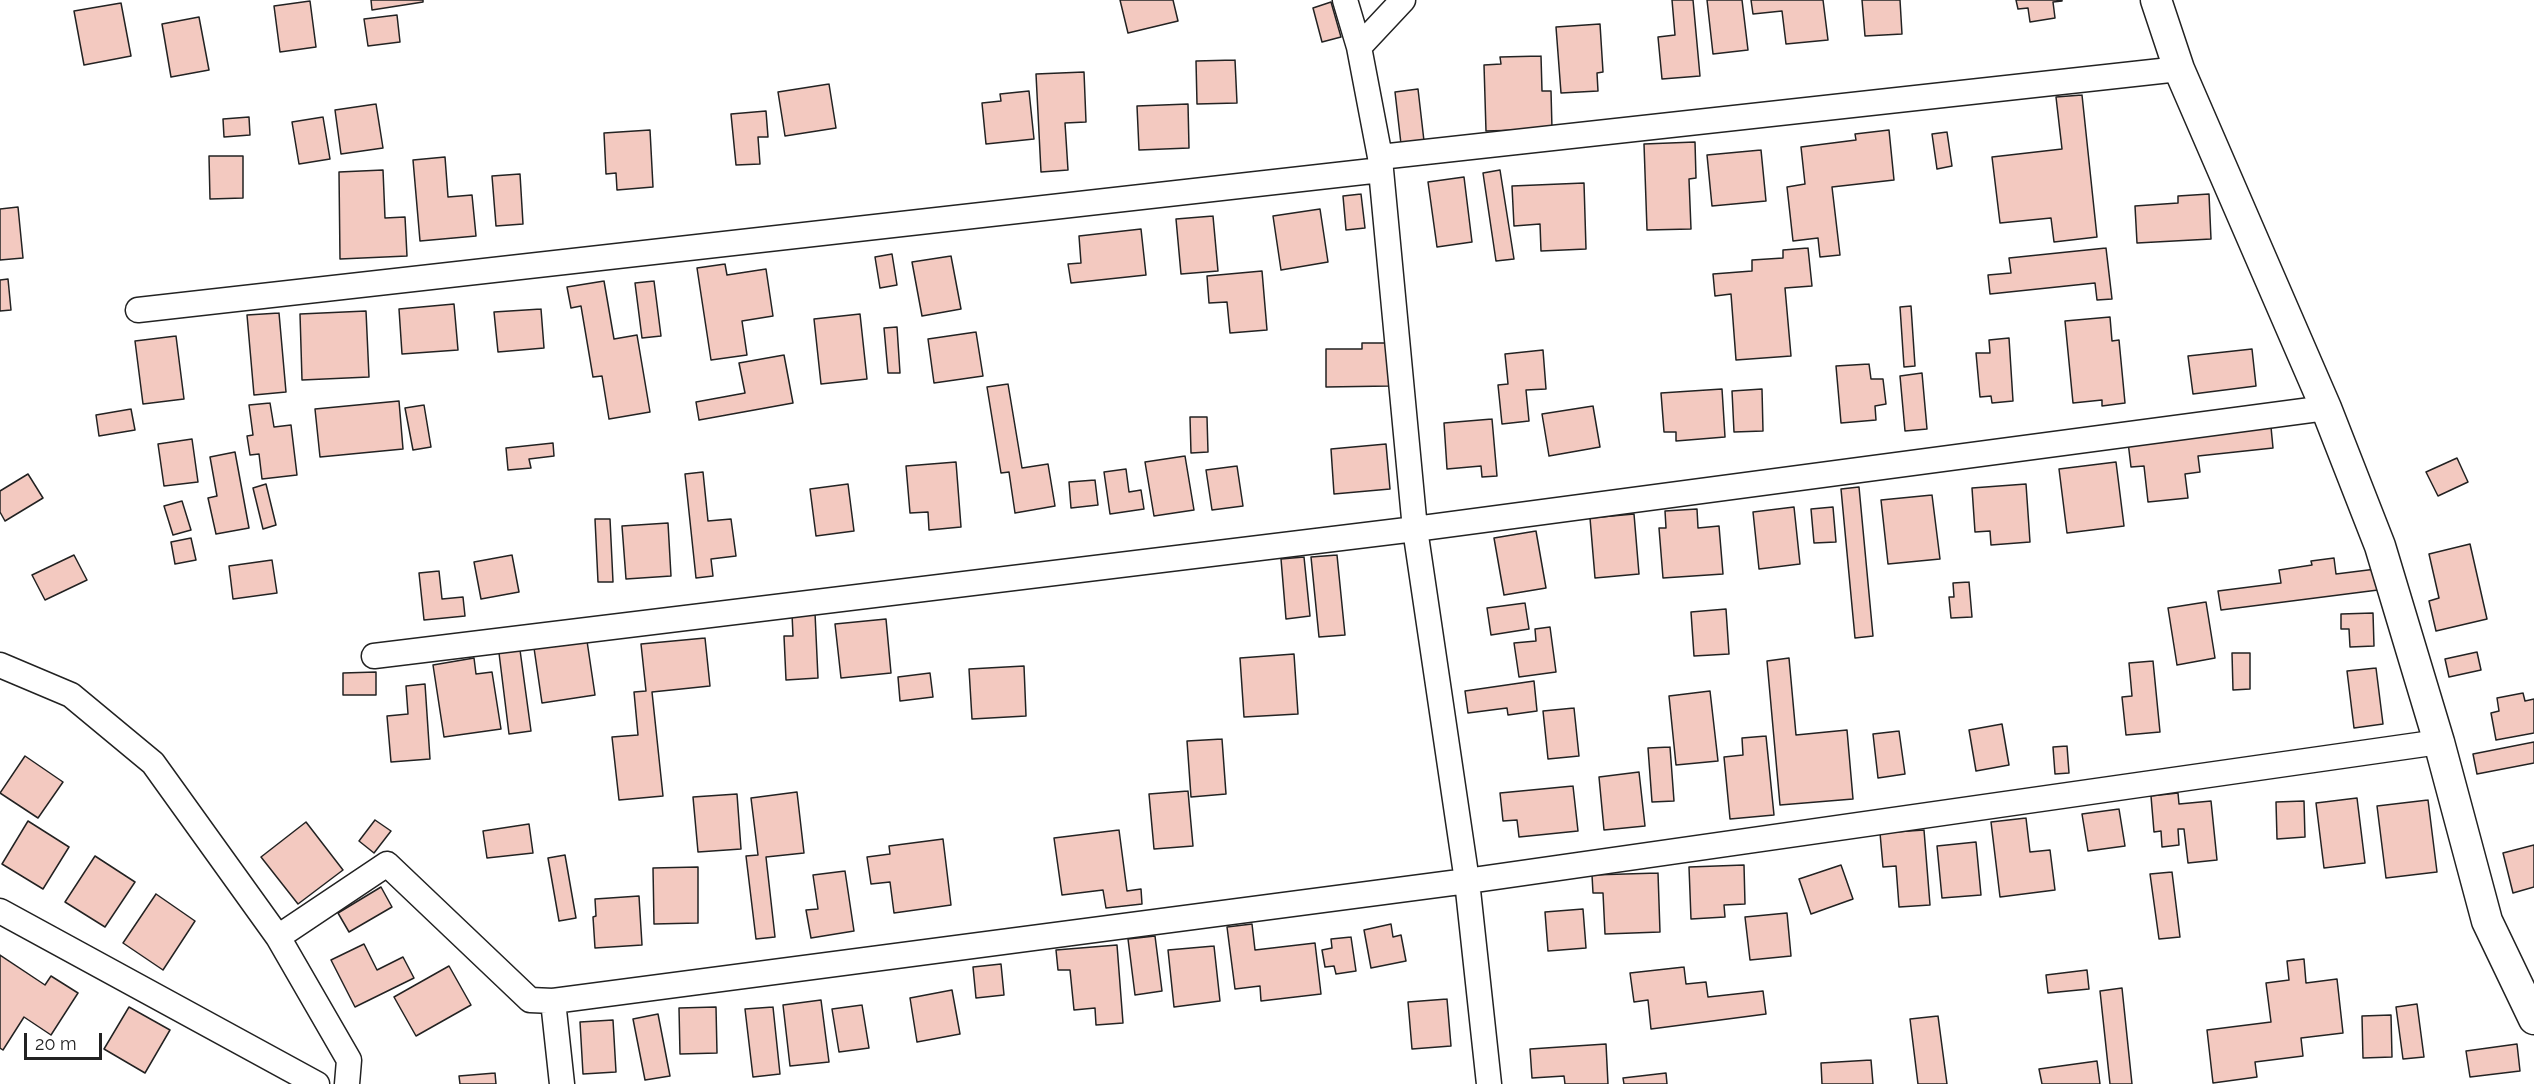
<!DOCTYPE html>
<style>
body{margin:0}
#map{position:relative;width:2534px;height:1084px;overflow:hidden;background:#fff;font-family:Raleway,sans-serif}
canvas{display:block}
.scale{position:absolute;left:24px;top:1033px;width:78px;height:27px;box-sizing:border-box;border:3px solid #222;border-top:0;padding-left:8px;font-size:18px;line-height:21px;white-space:nowrap;color:#222;-webkit-text-stroke:4px #fff;paint-order:stroke}
</style>
<div id="map">
<canvas width="2534" height="1084"></canvas>
<div class="scale">20 m</div>
</div>
<script>
const g = document.querySelector('canvas').getContext('2d');
g.lineJoin = 'round';
function fill(path, color) { g.fillStyle = color; g.fill(path, 'evenodd'); }
const poly = rows => new Path2D(rows.map(r => 'M' + r).join(''));
function stroke(path, color, width, dash) { g.strokeStyle = color; g.lineWidth = width; g.lineCap = dash ? 'butt' : 'round'; g.setLineDash(dash || []); g.stroke(path); }
const building = poly([
 [371,0,423,0,423,2,372,10,371,0],
 [1120,0,1173,0,1178,21,1128,33,1120,0],
 [1672,0,1693,0,1700,76,1662,79,1658,37,1675,35,1672,0],
 [1707,0,1742,0,1748,50,1713,54,1707,0],
 [1751,0,1823,0,1828,40,1786,44,1782,11,1753,14,1751,0],
 [1862,0,1900,0,1902,34,1865,36,1862,0],
 [2016,0,2062,0,2062,1,2053,2,2055,18,2030,22,2028,8,2018,9,2016,0],
 [310,1,316,47,280,52,274,6,310,1],
 [1331,2,1341,37,1322,42,1313,8,1331,2],
 [121,3,131,56,84,65,74,11,121,3],
 [397,15,400,42,368,46,364,19,397,15],
 [199,17,209,70,171,77,162,24,199,17],
 [1600,24,1603,72,1597,73,1598,91,1561,93,1556,27,1600,24],
 [1541,56,1542,91,1551,91,1552,129,1486,131,1484,65,1501,64,1500,57,1541,56],
 [1235,60,1237,103,1197,104,1196,61,1235,60],
 [1084,72,1086,122,1065,123,1068,170,1041,172,1036,74,1084,72],
 [829,84,836,128,785,136,778,92,829,84],
 [1418,89,1424,141,1401,144,1395,92,1418,89],
 [1029,91,1034,139,986,144,982,103,1001,101,1000,94,1029,91],
 [2082,95,2097,237,2054,242,2051,218,2000,223,1992,157,2062,149,2056,97,2082,95],
 [376,104,383,148,341,154,335,110,376,104],
 [1188,104,1189,148,1139,150,1137,106,1188,104],
 [766,111,768,137,758,137,760,164,736,165,731,114,766,111],
 [249,117,250,135,224,137,223,119,249,117],
 [323,117,330,159,299,164,292,122,323,117],
 [650,130,653,187,617,190,616,173,606,174,604,133,650,130],
 [1889,130,1894,180,1832,187,1840,255,1820,257,1818,238,1793,241,1787,187,1805,184,1801,147,1856,140,1855,134,1889,130],
 [1947,132,1952,166,1937,169,1932,134,1947,132],
 [1695,142,1696,178,1689,179,1691,229,1647,230,1644,144,1695,142],
 [1761,150,1766,201,1712,206,1707,155,1761,150],
 [209,156,243,156,243,198,210,199,209,156],
 [445,157,448,197,472,195,476,236,420,241,413,160,445,157],
 [383,170,385,218,405,217,407,256,340,259,339,172,383,170],
 [1500,170,1514,259,1496,261,1483,173,1500,170],
 [520,174,523,224,496,226,492,176,520,174],
 [1464,177,1472,242,1437,247,1428,182,1464,177],
 [1584,183,1586,249,1541,251,1540,224,1514,226,1512,186,1584,183],
 [1361,194,1365,228,1346,230,1343,196,1361,194],
 [2209,194,2211,239,2137,243,2135,206,2178,203,2178,196,2209,194],
 [18,207,23,258,0,260,0,209,18,207],
 [1320,209,1328,262,1281,270,1273,216,1320,209],
 [1213,216,1218,271,1181,274,1176,219,1213,216],
 [1141,229,1146,275,1071,283,1068,264,1081,263,1079,236,1141,229],
 [1808,248,1812,286,1785,288,1791,356,1736,360,1731,294,1715,296,1713,274,1752,271,1752,260,1783,258,1783,250,1808,248],
 [2106,248,2112,299,2097,300,2095,283,1990,294,1988,275,2011,273,2009,258,2106,248],
 [892,254,897,285,880,288,875,257,892,254],
 [951,256,961,309,922,316,912,262,951,256],
 [725,264,727,275,766,269,773,316,742,321,747,355,711,360,697,268,725,264],
 [1262,271,1267,330,1230,333,1227,302,1209,303,1207,276,1262,271],
 [8,279,11,310,0,311,0,280,8,279],
 [604,281,614,339,637,335,650,412,609,419,602,376,593,377,581,306,571,308,567,287,604,281],
 [654,281,661,336,642,338,635,283,654,281],
 [454,304,458,350,402,354,399,309,454,304],
 [1911,306,1915,366,1904,367,1900,307,1911,306],
 [541,309,544,348,498,352,494,312,541,309],
 [366,311,369,377,302,380,300,314,366,311],
 [279,313,286,392,254,395,247,315,279,313],
 [860,314,867,379,821,384,814,319,860,314],
 [2110,317,2112,341,2119,340,2125,403,2102,406,2102,400,2073,403,2065,321,2110,317],
 [897,327,900,373,888,373,884,328,897,327],
 [976,332,983,376,934,383,928,339,976,332],
 [176,336,184,399,143,404,135,341,176,336],
 [2009,338,2013,401,1992,403,1991,396,1980,397,1976,353,1990,353,1989,340,2009,338],
 [1362,343,1389,343,1390,386,1326,387,1326,349,1362,349,1362,343],
 [2252,349,2256,386,2193,394,2188,356,2252,349],
 [1543,350,1546,389,1526,390,1529,421,1502,424,1498,385,1508,384,1505,354,1543,350],
 [784,355,793,403,699,420,696,402,745,393,739,363,784,355],
 [1869,364,1871,379,1883,379,1886,404,1875,406,1876,420,1841,423,1836,366,1869,364],
 [1922,373,1927,429,1905,431,1900,376,1922,373],
 [1008,384,1022,468,1048,464,1055,506,1015,513,1009,472,1001,473,987,387,1008,384],
 [1722,389,1725,437,1676,441,1676,432,1664,432,1661,393,1722,389],
 [1762,389,1763,431,1734,432,1732,391,1762,389],
 [399,401,403,449,320,457,315,409,399,401],
 [270,403,274,427,291,425,297,475,262,479,259,454,250,455,247,436,253,435,249,405,270,403],
 [424,405,431,447,413,450,405,408,424,405],
 [1593,406,1600,447,1549,456,1542,414,1593,406],
 [131,409,135,430,99,436,96,415,131,409],
 [1190,417,1207,417,1208,452,1191,453,1190,417],
 [1492,419,1497,476,1482,477,1481,466,1447,469,1444,423,1492,419],
 [2271,427,2273,448,2198,456,2200,472,2185,474,2188,498,2148,502,2144,466,2131,467,2128,442,2271,427],
 [192,439,198,482,164,486,158,444,192,439],
 [553,443,554,456,529,459,531,468,508,470,506,448,553,443],
 [1386,444,1390,489,1334,494,1331,449,1386,444],
 [235,452,249,528,216,534,208,498,217,496,210,457,235,452],
 [1185,456,1194,510,1154,516,1145,462,1185,456],
 [2457,458,2468,482,2438,496,2426,472,2457,458],
 [956,462,961,527,929,530,928,512,910,513,906,466,956,462],
 [2116,462,2124,526,2067,533,2059,469,2116,462],
 [1237,466,1243,506,1212,510,1206,470,1237,466],
 [1126,469,1129,492,1141,490,1144,509,1110,514,1104,472,1126,469],
 [703,472,708,521,731,519,736,556,711,559,713,576,696,578,685,474,703,472],
 [28,474,43,498,5,521,0,512,0,491,28,474],
 [1095,480,1098,505,1071,508,1069,482,1095,480],
 [266,484,276,525,263,529,253,488,266,484],
 [848,484,854,531,816,536,810,489,848,484],
 [2026,484,2030,542,1991,545,1990,531,1975,532,1972,488,2026,484],
 [1859,487,1873,636,1855,638,1841,489,1859,487],
 [1932,495,1940,559,1888,564,1881,500,1932,495],
 [182,501,191,530,173,535,164,506,182,501],
 [1794,507,1800,564,1759,569,1753,512,1794,507],
 [1833,507,1836,542,1814,543,1811,509,1833,507],
 [1697,509,1698,528,1719,526,1723,574,1663,578,1659,528,1666,528,1665,511,1697,509],
 [1634,514,1639,574,1595,578,1590,518,1634,514],
 [595,519,610,519,613,582,598,582,595,519],
 [668,523,671,576,626,579,622,526,668,523],
 [1536,531,1546,588,1504,595,1494,538,1536,531],
 [191,538,196,560,175,564,171,542,191,538],
 [2470,544,2487,619,2436,631,2429,601,2439,598,2429,554,2470,544],
 [74,555,87,580,45,600,32,575,74,555],
 [512,555,519,592,481,599,474,562,512,555],
 [1337,555,1345,635,1319,637,1311,557,1337,555],
 [1304,557,1310,616,1286,619,1281,559,1304,557],
 [2334,558,2336,574,2376,569,2378,590,2221,610,2218,591,2281,583,2279,570,2312,565,2311,561,2334,558],
 [272,560,277,593,233,599,229,566,272,560],
 [439,571,442,599,463,597,465,616,424,620,419,573,439,571],
 [1969,582,1972,617,1951,618,1949,597,1954,597,1953,583,1969,582],
 [2206,602,2215,658,2177,665,2168,608,2206,602],
 [1525,603,1529,629,1491,635,1487,608,1525,603],
 [1726,609,1729,654,1694,656,1691,612,1726,609],
 [815,613,818,678,786,680,784,636,793,636,792,614,815,613],
 [2373,613,2374,646,2350,647,2349,629,2341,629,2341,614,2373,613],
 [886,619,891,673,841,678,835,624,886,619],
 [1550,627,1556,672,1519,677,1514,643,1536,641,1535,629,1550,627],
 [705,638,710,686,652,692,663,796,619,800,612,737,638,735,634,692,646,691,641,644,705,638],
 [587,641,595,695,542,703,534,648,587,641],
 [520,650,531,731,509,734,499,653,520,650],
 [2477,652,2481,670,2449,677,2445,659,2477,652],
 [2232,653,2250,653,2250,689,2233,690,2232,653],
 [1294,654,1298,714,1244,717,1240,658,1294,654],
 [474,658,476,674,492,672,501,729,444,737,433,665,474,658],
 [1789,658,1796,735,1847,730,1853,799,1780,805,1767,661,1789,658],
 [2153,661,2160,732,2126,735,2122,697,2132,696,2129,663,2153,661],
 [1024,666,1026,716,972,719,969,669,1024,666],
 [2376,668,2383,724,2354,728,2347,671,2376,668],
 [376,672,376,695,343,695,343,673,376,672],
 [930,673,933,697,900,701,898,677,930,673],
 [1534,681,1537,711,1508,715,1507,708,1468,713,1465,691,1534,681],
 [425,684,430,759,391,762,387,716,408,714,406,686,425,684],
 [1710,691,1718,761,1676,765,1669,696,1710,691],
 [2523,693,2525,701,2534,699,2534,733,2496,740,2491,713,2499,711,2497,698,2523,693],
 [1574,708,1579,756,1548,759,1543,711,1574,708],
 [2002,724,2009,765,1976,771,1969,730,2002,724],
 [1899,731,1905,774,1878,778,1873,734,1899,731],
 [1766,736,1774,815,1730,819,1724,757,1743,755,1742,738,1766,736],
 [1222,739,1226,794,1191,797,1187,741,1222,739],
 [2534,742,2534,763,2477,774,2473,754,2534,742],
 [2067,746,2069,773,2055,774,2053,747,2067,746],
 [1670,747,1674,801,1652,802,1648,748,1670,747],
 [25,756,63,782,38,818,0,793,25,756],
 [1639,772,1645,826,1604,830,1599,777,1639,772],
 [1573,786,1578,831,1519,837,1517,820,1503,821,1500,793,1573,786],
 [1188,791,1193,846,1154,849,1149,794,1188,791],
 [797,792,804,853,766,857,775,937,756,939,746,856,758,855,751,798,797,792],
 [2178,793,2179,804,2211,801,2217,860,2188,863,2184,829,2178,829,2179,845,2162,847,2161,831,2154,832,2151,796,2178,793],
 [737,794,741,849,698,852,693,797,737,794],
 [2357,798,2365,863,2324,868,2316,803,2357,798],
 [2428,800,2437,872,2386,878,2377,806,2428,800],
 [2304,801,2305,837,2277,839,2276,802,2304,801],
 [2119,809,2125,846,2088,851,2082,814,2119,809],
 [2026,818,2030,852,2050,850,2055,890,2000,897,1991,822,2026,818],
 [375,820,391,831,374,853,359,841,375,820],
 [28,821,69,847,43,889,2,864,28,821],
 [306,822,343,870,298,904,261,857,306,822],
 [529,824,533,853,487,858,483,831,529,824],
 [1119,830,1127,891,1141,889,1142,904,1106,908,1103,890,1062,895,1054,838,1119,830],
 [1924,830,1930,905,1899,907,1896,866,1883,867,1880,833,1924,830],
 [943,839,951,905,894,913,890,882,871,884,867,857,890,854,889,846,943,839],
 [1976,842,1981,895,1942,898,1937,846,1976,842],
 [2534,845,2534,887,2513,893,2503,853,2534,845],
 [565,855,576,918,559,921,548,858,565,855],
 [95,856,135,882,105,927,65,902,95,856],
 [1744,865,1745,904,1724,905,1725,917,1691,919,1689,867,1744,865],
 [1841,865,1853,899,1811,914,1799,879,1841,865],
 [698,867,698,923,654,924,653,868,698,867],
 [845,871,854,931,811,938,806,910,818,909,813,875,845,871],
 [2172,872,2180,937,2159,939,2150,874,2172,872],
 [1658,873,1660,932,1605,934,1603,893,1593,893,1592,875,1658,873],
 [381,887,392,907,349,932,338,913,381,887],
 [156,894,195,921,163,970,123,943,156,894],
 [639,896,642,945,595,948,593,917,596,916,595,899,639,896],
 [1583,909,1586,948,1548,951,1545,912,1583,909],
 [1787,913,1791,956,1750,960,1745,917,1787,913],
 [1252,924,1255,950,1315,943,1321,994,1261,1001,1260,986,1235,989,1227,927,1252,924],
 [1391,924,1393,937,1401,935,1406,961,1371,968,1364,930,1391,924],
 [1155,936,1162,991,1135,995,1128,939,1155,936],
 [1351,937,1356,971,1336,974,1334,966,1325,967,1322,950,1332,948,1331,939,1351,937],
 [364,944,377,970,403,957,414,978,355,1007,331,960,364,944],
 [1117,945,1123,1023,1096,1025,1095,1008,1074,1010,1070,970,1058,970,1056,950,1117,945],
 [1214,946,1220,1001,1174,1007,1168,950,1214,946],
 [0,955,45,985,51,976,78,993,51,1035,24,1017,3,1050,0,1048,0,955],
 [2304,959,2306,983,2337,979,2343,1033,2301,1038,2303,1056,2255,1062,2257,1077,2213,1083,2207,1030,2271,1022,2266,983,2289,980,2287,961,2304,959],
 [1001,964,1004,995,976,998,973,967,1001,964],
 [449,966,471,1005,416,1036,394,997,449,966],
 [1684,967,1686,984,1706,982,1708,997,1763,991,1766,1014,1651,1029,1648,1000,1634,1002,1630,973,1684,967],
 [2087,970,2089,989,2048,993,2046,975,2087,970],
 [2122,988,2132,1084,2110,1084,2100,991,2122,988],
 [952,990,960,1034,917,1042,910,998,952,990],
 [1447,999,1451,1046,1412,1049,1408,1002,1447,999],
 [821,1000,829,1062,790,1066,783,1005,821,1000],
 [2417,1004,2424,1057,2403,1059,2396,1007,2417,1004],
 [862,1005,869,1048,839,1052,832,1009,862,1005],
 [129,1007,170,1030,145,1073,104,1049,129,1007],
 [716,1007,717,1053,680,1054,679,1008,716,1007],
 [773,1007,780,1074,753,1077,745,1009,773,1007],
 [658,1014,670,1076,645,1080,633,1019,658,1014],
 [2391,1015,2392,1057,2363,1058,2362,1016,2391,1015],
 [1938,1016,1947,1084,1918,1084,1910,1019,1938,1016],
 [613,1020,616,1072,583,1074,580,1022,613,1020],
 [1606,1044,1608,1084,1565,1084,1564,1076,1532,1078,1530,1049,1606,1044],
 [2517,1044,2520,1071,2470,1077,2466,1051,2517,1044],
 [1871,1060,1873,1084,1822,1084,1821,1063,1871,1060],
 [2097,1061,2100,1084,2042,1084,2039,1069,2097,1061],
 [495,1073,496,1084,460,1084,459,1076,495,1073],
 [1666,1073,1667,1084,1624,1084,1623,1078,1666,1073]
]);
fill(building, '#f3c9c0');
stroke(building, '#222', 1.5);
const minor = poly([
 [1345,0,1359,47],
 [1380,157,1359,47,1403,0],
 [1381,170,1415,529,1467,881,1489,1084],
 [138,310,1381,170,1380,157,2179,69],
 [374,656,1415,529,2326,408],
 [0,665,71,695,153,763,278,937],
 [0,911,317,1084],
 [553,1001,562,1084],
 [347,1084,349,1060,278,937,387,864,530,1000,553,1001,1467,881,2439,742]
]);
const tertiary = poly([
 [2156,0,2179,69,2326,408,2380,546,2439,742,2487,921,2534,1019]
]);
stroke(minor, '#222', 27);
stroke(tertiary, '#222', 33);
stroke(minor, '#fff', 24);
stroke(tertiary, '#fff', 30);
</script>
